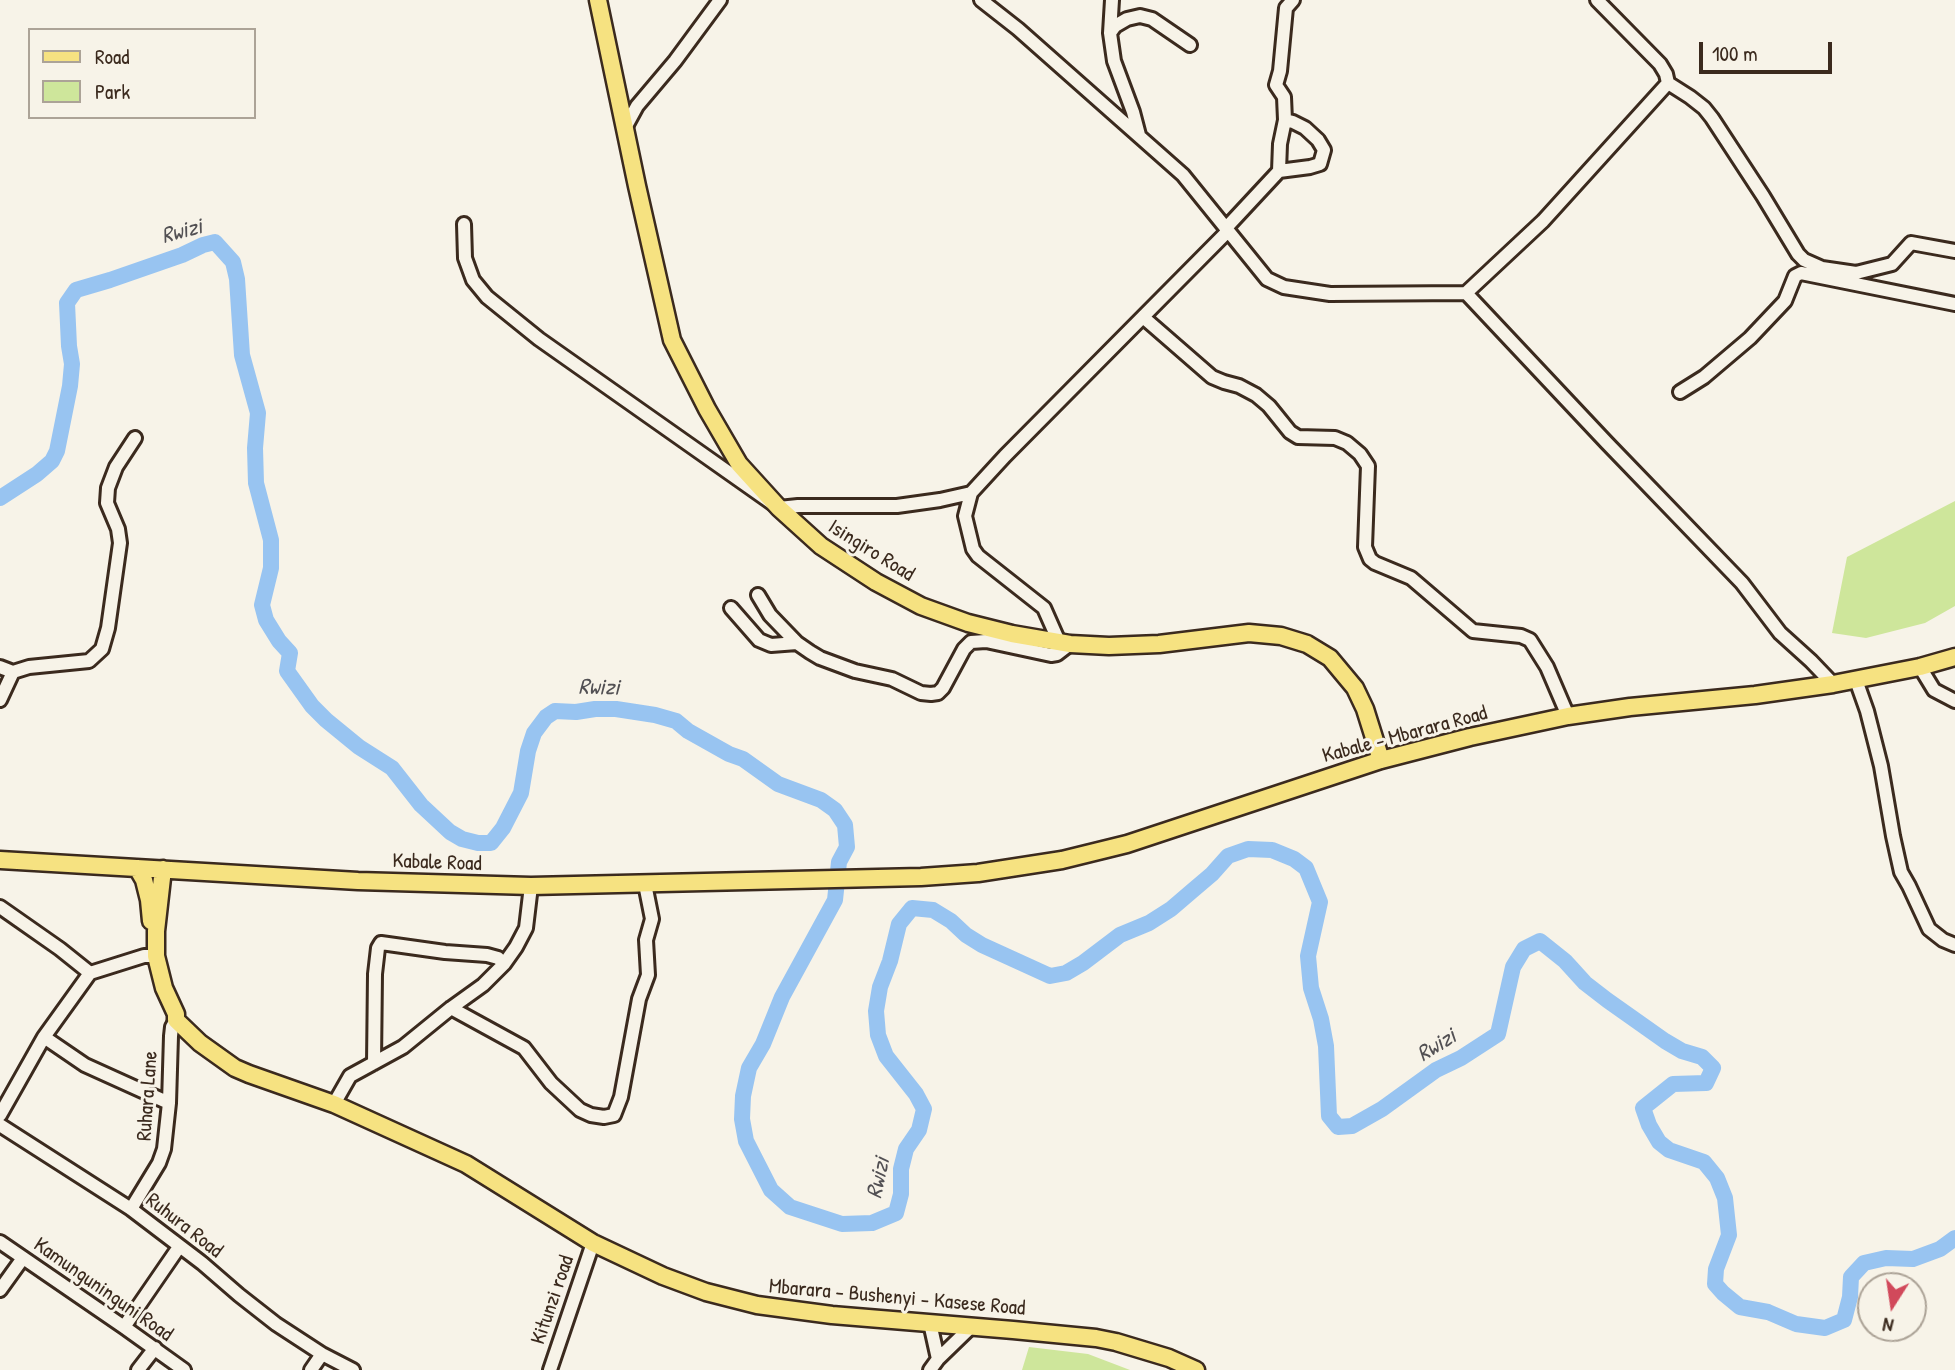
<!DOCTYPE html>
<style>
body{margin:0}
#map{position:relative;width:1955px;height:1370px;overflow:hidden;background:#f7f3e8;font-family:"Patrick Hand",sans-serif}
canvas{display:block}
.legend{position:absolute;left:28px;top:28px;width:228px;height:91px;box-sizing:border-box;background:#f7f3e8;border:2px solid #aca397;margin:0;padding:9px 12px;list-style:none;font-size:21px;color:#3b2a1e}
.legend li{display:flex;align-items:center;gap:14px;height:35px}
.legend b{width:35px;border:2px solid #aca397}
.north{position:absolute;left:1857px;top:1272px;width:70px;height:70px;box-sizing:border-box;background:#f7f3e8;border:2px solid #aca397;border-radius:50%;rotate:192deg;font-size:19px;font-weight:700;line-height:28px;text-align:center;color:#3b2a1e}
.north::after{content:'';display:block;margin:auto;width:24px;height:32px;background:#d1495b;clip-path:polygon(50% 0,100% 100%,50% 72%,0 100%)}
.scale{position:absolute;left:1699px;top:42px;width:133px;height:32px;box-sizing:border-box;border:4px solid #3b2a1e;border-top:0;padding-left:9px;font-size:21px;line-height:24px;white-space:nowrap;color:#3b2a1e;-webkit-text-stroke:5px #f7f3e8;paint-order:stroke}
</style>
<div id="map">
<canvas width="1955" height="1370"></canvas>
<ul class="legend">
<li><b style="height:9px;background:#f6e281"></b>Road</li>
<li><b style="height:19px;background:#cee69b"></b>Park</li>
</ul>
<div class="north">N</div>
<div class="scale">100 m</div>
</div>
<script>
const g = document.querySelector('canvas').getContext('2d');
g.lineJoin = 'round';
function fill(path, color) { g.fillStyle = color; g.fill(path, 'evenodd'); }
const poly = rows => new Path2D(rows.map(r => 'M' + r).join(''));
function stroke(path, color, width, dash) { g.strokeStyle = color; g.lineWidth = width; g.lineCap = dash ? 'butt' : 'round'; g.setLineDash(dash || []); g.stroke(path); }
function drawText(font, color, halo, rows, align = 'center') {
  g.font = font + ' "Patrick Hand",sans-serif'; g.lineWidth = 6; g.setLineDash([]); g.textBaseline = 'middle'; g.strokeStyle = halo; g.fillStyle = color; for (const [text, x, y, turn = 0] of rows) {
    g.save(); g.translate(x, y); g.rotate((+turn || 0) * Math.PI / 180); g.textAlign = isNaN(turn) ? turn : align; if (halo) g.strokeText(text, 0, 0); g.fillText(text, 0, 0); g.restore();
  }
}
fill(poly([
 [1955,501,1955,606,1925,623,1866,638,1832,633,1847,557],
 [1029,1347,1088,1354,1130,1370,1022,1370]
]), '#cee69b');
stroke(poly([
 [0,498,37,474,52,461,57,451,70,386,72,364,69,346,67,303,76,290,110,280,182,255,203,245,215,242,233,262,237,279,242,355,258,413,255,448,256,483,271,540,271,568,262,605,266,620,279,641,290,653,287,671,312,706,326,720,359,747,392,768,421,805,450,832,462,839,478,843,491,843,503,828,521,793,528,751,534,733,546,717,555,711,576,712,595,709,616,709,655,715,676,721,688,731,729,754,743,759,778,784,821,800,835,810,845,825,847,847,839,862,835,900,782,997,763,1044,749,1068,743,1096,742,1119,746,1141,771,1190,790,1207,842,1224,872,1223,896,1213,901,1194,901,1169,906,1149,919,1130,924,1109,916,1094,886,1056,878,1035,876,1011,880,987,890,961,899,924,912,908,933,910,951,921,966,935,982,945,1050,976,1066,973,1083,963,1120,935,1149,923,1171,909,1192,891,1212,874,1228,856,1248,849,1272,850,1294,859,1306,868,1320,902,1308,956,1311,988,1321,1019,1326,1046,1329,1116,1338,1127,1352,1126,1382,1109,1436,1070,1461,1058,1498,1034,1513,967,1524,949,1540,941,1565,961,1585,983,1607,1000,1665,1041,1682,1051,1702,1057,1713,1068,1706,1083,1673,1084,1643,1108,1649,1125,1659,1142,1669,1150,1704,1162,1717,1178,1725,1198,1729,1235,1716,1269,1715,1284,1723,1293,1740,1307,1768,1312,1796,1324,1825,1328,1844,1320,1850,1297,1851,1277,1864,1263,1886,1258,1913,1259,1940,1249,1955,1238]
]), '#98c4f1', 16);
const minor = poly([
 [981,0,1018,29,1183,175,1267,279,1284,287,1330,294,1466,293,1607,443,1742,583,1780,633,1811,661,1833,684],
 [1112,0,1110,33,1114,61,1133,112,1139,135],
 [1597,0,1660,64,1666,74,1668,83,1690,97,1704,108,1712,118,1763,196,1798,254,1804,260,1822,268,1856,273,1892,264,1911,243,1955,251],
 [1110,33,1115,26,1127,19,1140,16,1152,19,1190,45],
 [625,128,637,106,675,61,720,0],
 [1279,171,1280,144,1285,120],
 [464,224,465,258,473,280,487,297,539,339,779,508,798,506,897,506,940,500,971,493],
 [1226,228,1279,171,1310,167,1320,164,1324,150,1318,140,1305,128,1293,122,1285,120,1284,97,1276,85,1280,71,1286,8,1293,0],
 [1466,293,1543,221,1668,83],
 [1143,317,1212,377,1224,382,1239,386,1256,395,1269,406,1290,432,1298,437,1335,438,1347,443,1360,454,1368,466,1365,547,1370,559,1375,563,1411,578,1473,631,1521,636,1530,640,1547,667,1568,716],
 [1680,392,1704,377,1750,338,1785,301,1795,276,1801,273,1955,304],
 [758,595,770,615,797,643,810,652,820,658,855,671,892,679,921,693,931,694,938,693,943,688,964,649,971,642,986,641,1051,655,1057,654,1070,644],
 [731,608,759,640,771,645,797,643],
 [1059,642,1044,608,978,556,973,549,965,516,971,493,1005,456,1228,231],
 [0,667,13,672,29,667,89,661,102,649,108,628,120,543,118,529,107,503,108,488,116,467,135,438],
 [1920,667,1934,690,1955,701],
 [1856,680,1867,711,1881,766,1893,836,1901,872,1909,886,1929,929,1943,940,1955,945],
 [0,700,13,672],
 [0,907,60,949,90,973],
 [451,1008,524,1048,551,1083,580,1110,591,1115,604,1117,614,1115,621,1097,639,999,648,975,646,940,652,919,645,884],
 [44,1037,85,1065,169,1103],
 [374,1063,375,974,378,948,381,943,445,952,487,955,498,958,504,964],
 [334,1104,350,1076,403,1047,451,1008,483,985,504,964,516,947,526,928,531,886],
 [0,1115,44,1037,90,973,144,956,156,956],
 [0,1125,131,1209,202,1263,239,1295,276,1324,322,1354,311,1370],
 [131,1209,159,1163,164,1149,169,1103,171,1036,172,1027,176,1020],
 [0,1242,124,1327,184,1370],
 [0,1290,23,1258],
 [930,1323,938,1359],
 [124,1327,179,1247],
 [322,1354,353,1370],
 [138,1370,155,1348],
 [550,1370,593,1243],
 [930,1370,938,1359,971,1327]
]);
const major = poly([
 [598,0,637,186,672,340,707,409,739,464,779,508,821,546,876,582,921,606,968,623,1012,634,1070,644,1109,646,1159,644,1249,633,1281,636,1307,644,1330,658,1355,688,1365,709,1381,760],
 [0,860,358,881,531,886,921,877,978,873,1062,860,1127,844,1381,760,1470,737,1568,716,1630,707,1755,695,1833,684,1920,667,1955,657],
 [137,868,144,880,149,900,151,921],
 [163,869,156,931,156,956,164,988,176,1014,176,1020,200,1043,235,1068,249,1074,334,1104,466,1164,593,1243,663,1276,706,1292,757,1305,832,1315,1013,1330,1096,1338,1116,1342,1169,1358,1196,1370]
]);
stroke(minor, '#3b2a1e', 18);
stroke(major, '#3b2a1e', 21);
stroke(minor, '#f7f3e8', 12);
stroke(major, '#f6e281', 16);
drawText('21px', '#3b2a1e', '#f7f3e8', [
 ["Isingiro Road",871,551,32],
 ["Kabale - Mbarara Road",1405,735,-15],
 ["Kabale Road",437,863,2],
 ["Ruhara Lane",148,1096,-86],
 ["Ruhura Road",184,1226,38],
 ["Kamunguninguni Road",103,1290,35],
 ["Mbarara - Bushenyi - Kasese Road",897,1298,5],
 ["Kitunzi road",553,1300,-71]
]);
drawText('italic 23px', '#525053', '#f7f3e8', [
 ["Rwizi",182,232,-15],
 ["Rwizi",599,688,1],
 ["Rwizi",1437,1046,-32],
 ["Rwizi",879,1178,-78]
]);
</script>
